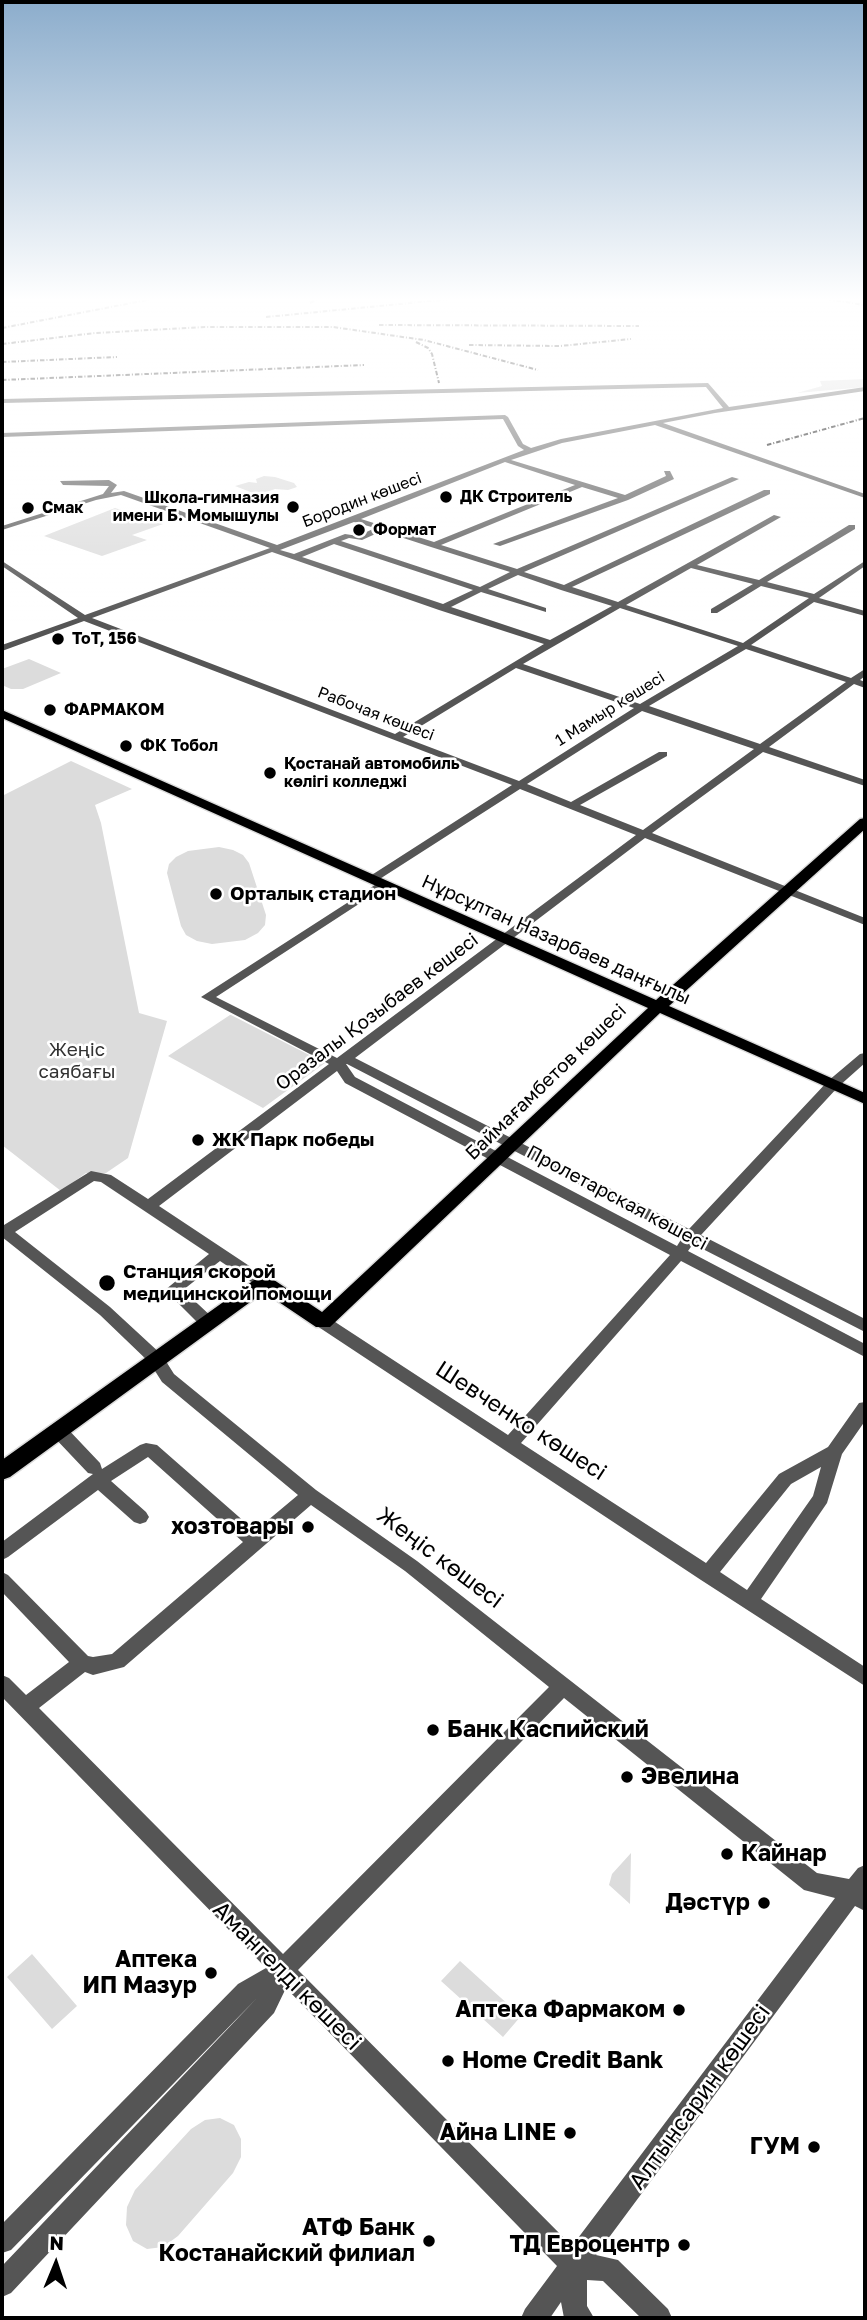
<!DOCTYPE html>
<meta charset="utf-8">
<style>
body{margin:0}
#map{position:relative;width:867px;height:2320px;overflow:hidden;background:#fff;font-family:"Golos Text",sans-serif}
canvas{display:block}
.frame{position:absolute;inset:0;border:4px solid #000;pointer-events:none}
.north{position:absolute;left:21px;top:2229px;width:70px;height:70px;-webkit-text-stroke:5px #fff;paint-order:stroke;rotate:2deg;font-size:19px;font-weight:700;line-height:28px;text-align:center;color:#000}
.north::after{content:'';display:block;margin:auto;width:24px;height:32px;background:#000;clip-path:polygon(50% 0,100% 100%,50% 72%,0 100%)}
</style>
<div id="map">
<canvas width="867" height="2320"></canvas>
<div class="frame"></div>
<div class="north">N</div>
</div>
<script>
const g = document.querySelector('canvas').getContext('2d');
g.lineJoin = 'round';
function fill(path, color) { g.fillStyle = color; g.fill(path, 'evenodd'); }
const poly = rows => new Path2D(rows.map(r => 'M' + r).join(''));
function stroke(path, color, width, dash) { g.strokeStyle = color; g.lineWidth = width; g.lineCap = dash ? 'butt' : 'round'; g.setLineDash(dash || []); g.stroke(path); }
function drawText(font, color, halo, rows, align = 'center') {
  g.font = font + ' "Golos Text",sans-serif'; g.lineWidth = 5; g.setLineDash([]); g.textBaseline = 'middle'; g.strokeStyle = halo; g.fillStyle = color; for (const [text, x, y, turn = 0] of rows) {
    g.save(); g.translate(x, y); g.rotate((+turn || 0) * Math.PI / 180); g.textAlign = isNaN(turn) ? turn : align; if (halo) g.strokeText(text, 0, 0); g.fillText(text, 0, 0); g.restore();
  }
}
fill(poly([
 [865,379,865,387,797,393,822,386,820,381],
 [264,476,275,477,294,483,297,487,288,490,275,489,258,495,235,486,249,482,257,483,256,479],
 [115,508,163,524,132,535,147,540,102,556,44,536],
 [29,659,61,673,23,689,11,689,2,685,2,669],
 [71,761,132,789,95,805,101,823,139,1013,167,1021,128,1158,106,1173,86,1173,61,1191,2,1145,2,796],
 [219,847,233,850,243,855,249,863,266,915,265,925,258,933,245,940,212,944,197,941,186,935,181,926,167,873,169,864,176,857,188,851],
 [230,1015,231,1015,325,1063,263,1108,168,1056],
 [631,1853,630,1904,609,1885,612,1874],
 [32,1954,77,2006,52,2029,7,1977],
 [460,1961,521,2016,503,2037,441,1981],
 [220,2118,234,2125,241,2139,241,2157,233,2173,178,2236,163,2247,147,2249,133,2241,126,2225,127,2207,135,2190,191,2129,205,2120]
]), '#dcdcdc');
const major = poly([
 [2,710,656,1000,860,819,865,818,865,829,669,1006,865,1093,865,1104,660,1013,330,1327,316,1327,264,1292,10,1477,2,1480,2,1460,257,1278,271,1278,322,1312,648,1008,2,718,2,710]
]);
stroke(major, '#dbdbdb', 3);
fill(poly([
 [708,383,729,407,865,387,865,391,715,413,663,423,865,494,865,498,655,425,562,443,511,460,625,495,666,476,664,471,670,471,674,479,628,500,500,546,493,544,618,498,582,487,441,545,517,569,732,477,739,479,524,572,564,585,764,490,770,490,770,494,572,587,618,602,774,515,781,517,697,565,759,580,849,525,855,525,855,529,767,582,814,594,865,561,865,566,819,598,865,611,865,616,814,602,751,645,851,678,865,669,865,676,860,680,865,682,865,688,854,684,769,747,865,780,865,786,763,752,652,833,865,918,865,925,645,838,355,1058,689,1229,828,1081,860,1054,865,1053,865,1063,838,1087,701,1235,865,1319,865,1332,693,1244,688,1251,865,1344,865,1357,681,1261,521,1443,706,1563,779,1474,828,1447,859,1403,865,1402,865,1421,842,1454,827,1503,761,1599,865,1667,865,1686,701,1580,317,1326,315,1322,317,1318,329,1318,508,1435,670,1255,345,1083,337,1071,159,1206,269,1279,272,1283,269,1287,264,1288,259,1287,220,1261,183,1290,214,1319,216,1323,214,1327,202,1327,165,1290,209,1254,101,1182,94,1181,15,1232,110,1307,162,1355,174,1374,316,1490,417,1561,817,1873,849,1879,858,1868,865,1865,865,1911,855,1906,596,2255,618,2260,668,2309,672,2318,641,2318,603,2281,587,2280,587,2306,594,2318,564,2318,561,2302,550,2318,521,2318,525,2309,557,2266,286,1988,274,2013,11,2293,2,2297,2,2266,257,1998,11,2250,2,2253,2,2224,238,1984,266,1968,2,1697,2,1675,9,1678,26,1695,69,1662,2,1592,2,1572,8,1575,88,1656,93,1657,112,1654,243,1542,148,1457,111,1481,146,1512,149,1517,146,1522,140,1524,134,1522,98,1490,8,1557,2,1560,2,1542,93,1474,88,1473,52,1435,50,1430,52,1425,58,1423,64,1425,100,1463,102,1469,140,1445,146,1443,157,1445,255,1531,298,1495,162,1382,150,1363,100,1315,2,1237,2,1224,4,1225,91,1171,111,1175,148,1199,329,1064,201,997,378,883,382,882,388,885,216,997,337,1058,636,835,520,789,375,882,367,882,367,878,512,785,84,621,2,651,2,645,78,618,2,566,2,561,85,615,270,548,121,495,96,500,2,530,2,526,103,494,109,486,63,485,60,481,109,480,117,485,111,493,124,491,277,545,524,450,518,446,503,419,2,437,2,433,505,415,508,417,523,444,531,448,561,439,723,408,706,387,2,403,2,399,708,383],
 [505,462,575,485,434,542,361,519,505,462],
 [354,522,375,528,358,536,345,534,294,554,280,550,354,522],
 [382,531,431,547,510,572,480,587,341,541,349,538,362,540,382,531],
 [334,544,473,590,443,604,302,557,334,544],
 [272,552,439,610,544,644,395,734,92,618,272,552],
 [691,568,753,584,711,609,711,613,717,613,761,586,809,598,743,643,626,605,691,568],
 [518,575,561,590,612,606,550,640,451,607,481,592,546,612,546,608,488,589,518,575],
 [620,608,738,646,640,704,523,664,620,608],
 [746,649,846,682,760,744,649,706,746,649],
 [516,668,634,708,519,781,403,737,516,668],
 [642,711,754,749,643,830,580,805,667,756,667,752,659,752,571,802,527,784,642,711],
 [346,1064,347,1064,682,1238,677,1246,355,1077,346,1064],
 [821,1467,813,1496,747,1590,720,1572,791,1484,821,1467],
 [311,1505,405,1571,549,1687,283,1954,39,1708,85,1672,93,1675,124,1667,311,1505],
 [564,1698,804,1890,835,1898,572,2246,298,1970,564,1698]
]), '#555');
fill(major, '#000');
stroke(poly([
 [827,299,865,305],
 [310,303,318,299],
 [266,317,451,299],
 [379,325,639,326],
 [2,328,152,299],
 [416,342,428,348,432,354,439,383],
 [2,344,95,333,205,327,333,327,424,340,538,370],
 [469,345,560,346,631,339],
 [2,362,117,357],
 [2,380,364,365],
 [767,445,865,418]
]), '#000', 2, [4.5, 2, 1, 2]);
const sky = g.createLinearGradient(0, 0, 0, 624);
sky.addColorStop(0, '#8cadcc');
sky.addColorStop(0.48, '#fff');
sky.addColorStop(1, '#ffffff00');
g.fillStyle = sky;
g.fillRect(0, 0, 867, 624);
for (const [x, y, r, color] of [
 [446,497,7,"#000"],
 [293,507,7,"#000"],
 [28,508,7,"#000"],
 [359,530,7,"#000"],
 [58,639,7,"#000"],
 [50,710,7,"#000"],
 [126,746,7,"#000"],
 [270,773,7,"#000"],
 [216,894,7,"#000"],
 [198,1140,7,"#000"],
 [107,1283,9,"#000"],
 [308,1527,7,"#000"],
 [433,1730,7,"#000"],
 [627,1777,7,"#000"],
 [727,1854,7,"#000"],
 [764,1903,7,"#000"],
 [211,1973,7,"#000"],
 [679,2010,7,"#000"],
 [448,2061,7,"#000"],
 [570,2133,7,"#000"],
 [814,2147,7,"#000"],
 [429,2241,7,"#000"],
 [684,2245,7,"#000"]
]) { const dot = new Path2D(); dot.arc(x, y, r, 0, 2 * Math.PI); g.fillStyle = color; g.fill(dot); stroke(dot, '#fff', 2.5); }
drawText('bold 16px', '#000', '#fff', [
 ["ДК Строитель",460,497],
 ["Школа-гимназия",279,498,"right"],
 ["имени Б. Момышулы",279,516,"right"],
 ["Смак",42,508],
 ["Формат",373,530],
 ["ТоТ, 156",72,639],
 ["ФАРМАКОМ",64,710],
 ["ФК Тобол",140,746],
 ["Қостанай автомобиль",284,764],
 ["көлігі колледжі",284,782]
], 'left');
drawText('16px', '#000', '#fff', [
 ["Бородин көшесі",362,500,-21],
 ["1 Мамыр көшесі",610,709,-32],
 ["Рабочая көшесі",376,714,21]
]);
drawText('bold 19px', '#000', '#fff', [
 ["Орталық стадион",230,894],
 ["ЖК Парк победы",212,1140],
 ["Станция скорой",123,1272],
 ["медицинской помощи",123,1294]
], 'left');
drawText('19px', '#000', '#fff', [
 ["Нұрсұлтан Назарбаев даңғылы",556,940,24],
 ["Оразалы Қозыбаев көшесі",377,1012,-37],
 ["Баймағамбетов көшесі",546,1082,-44],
 ["Пролетарская көшесі",617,1198,28]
]);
drawText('19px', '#333', '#fff', [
 ["Жеңіс",77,1050],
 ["саябағы",77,1072]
]);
drawText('23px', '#000', '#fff', [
 ["Шевченко көшесі",521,1421,33],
 ["Жеңіс көшесі",440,1558,37],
 ["Амангелді көшесі",287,1976,45],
 ["Алтынсарин көшесі",700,2097,-54]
]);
drawText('bold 23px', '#000', '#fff', [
 ["хозтовары",294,1527],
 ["Банк Каспийский",447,1730,"left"],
 ["Эвелина",641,1777,"left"],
 ["Кайнар",741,1854,"left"],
 ["Дәстүр",750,1903],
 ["Аптека",197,1960],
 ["ИП Мазур",197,1986],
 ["Аптека Фармаком",665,2010],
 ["Home Credit Bank",462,2061,"left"],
 ["Айна LINE",556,2133],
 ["ГУМ",800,2147],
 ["АТФ Банк",415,2228],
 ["Костанайский филиал",415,2254],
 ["ТД Евроцентр",670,2245]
], 'right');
</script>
